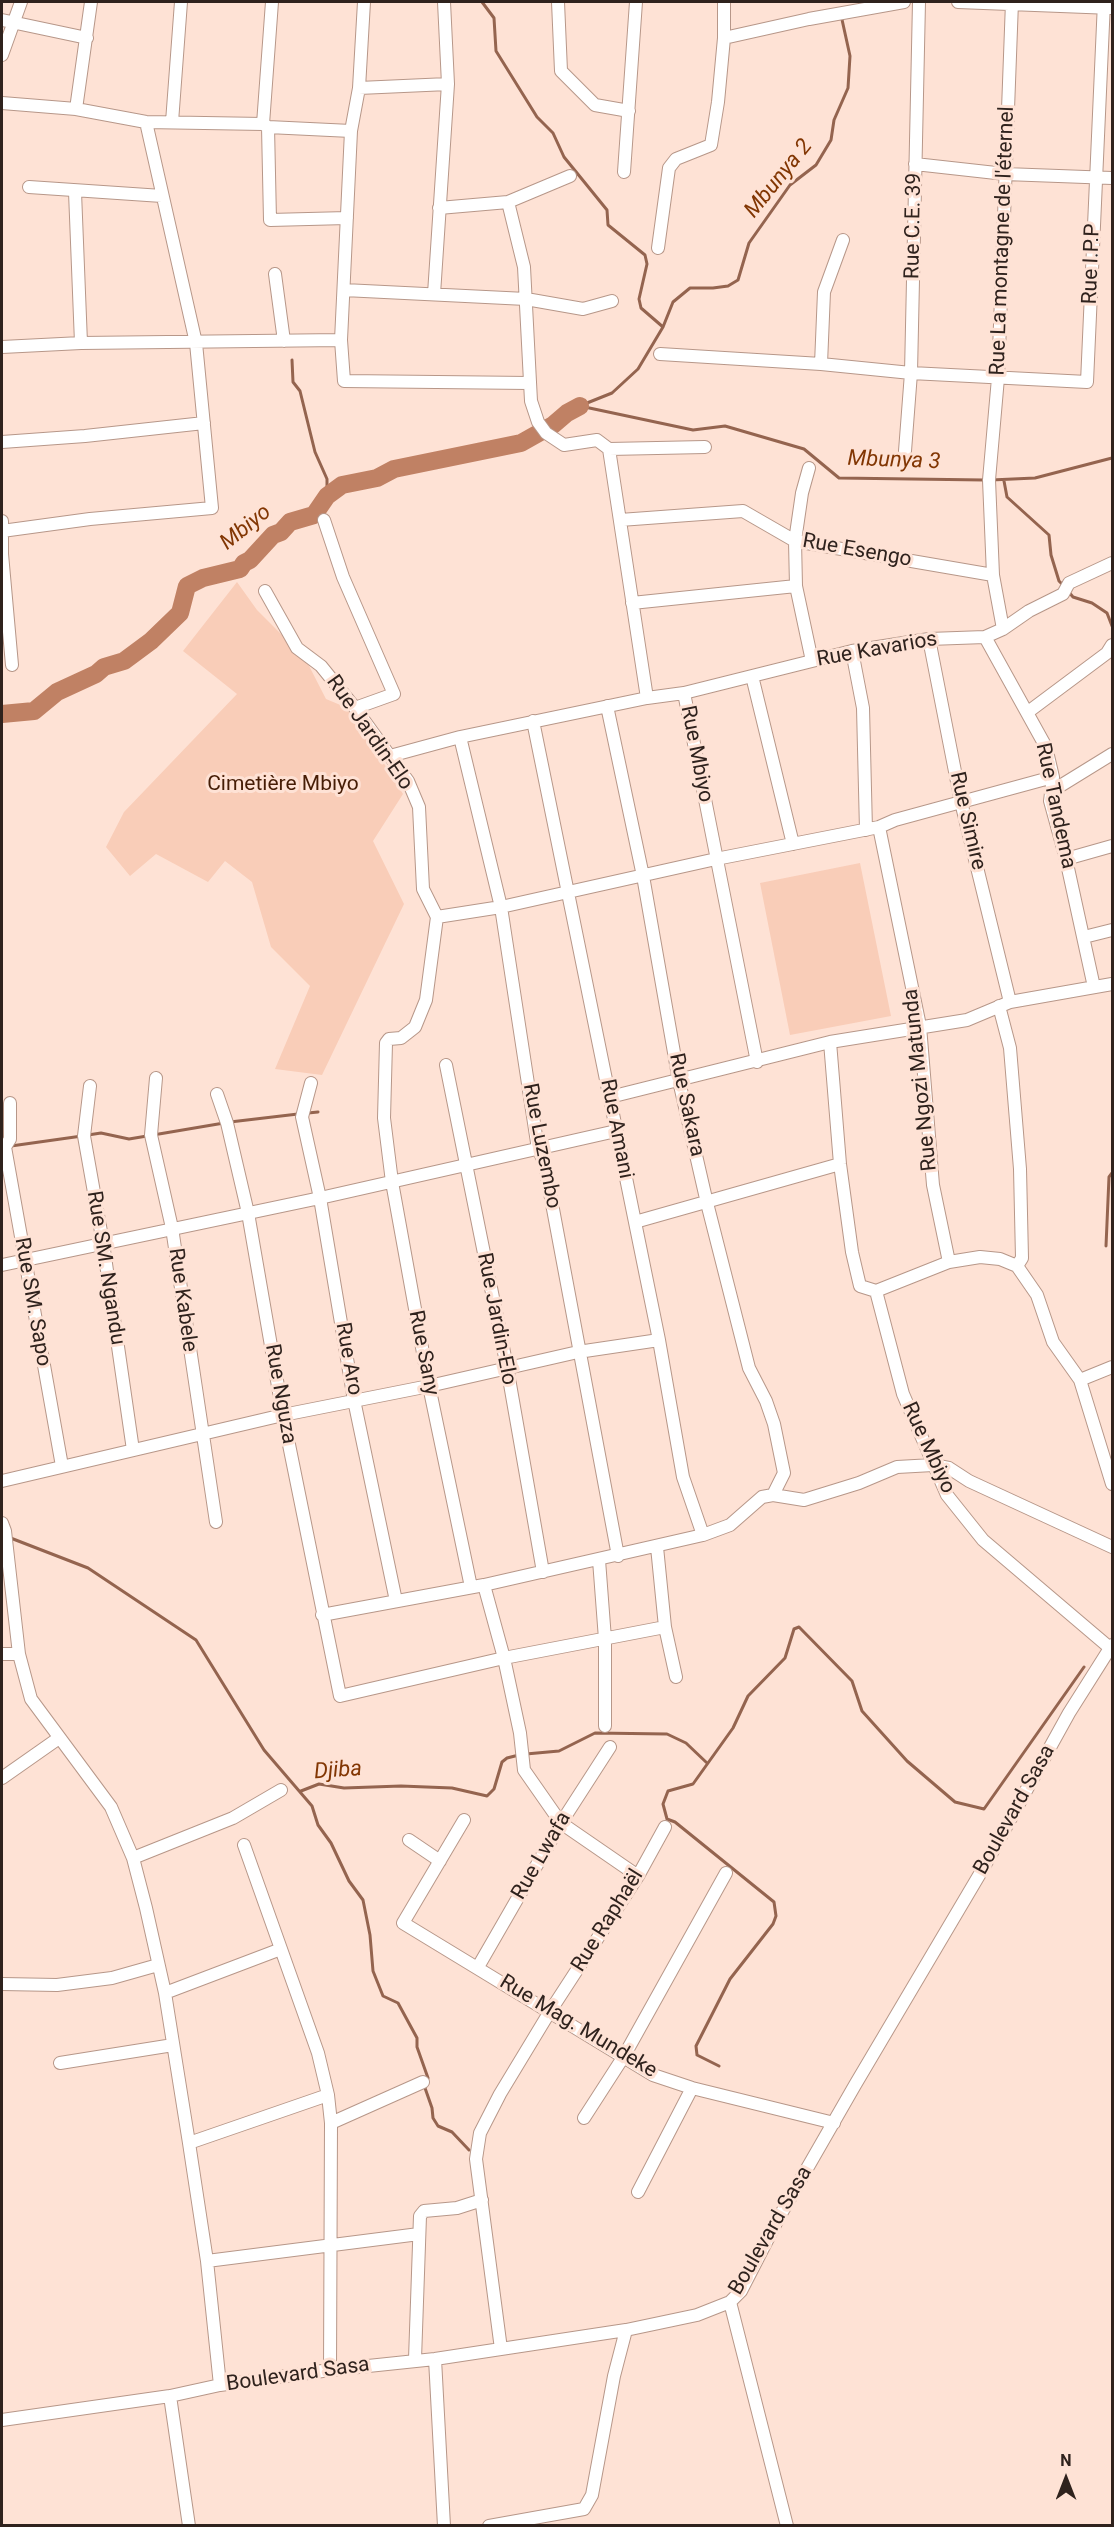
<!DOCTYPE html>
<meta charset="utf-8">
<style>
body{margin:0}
#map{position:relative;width:1114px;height:2527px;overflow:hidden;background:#fee2d5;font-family:Roboto,sans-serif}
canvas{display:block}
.frame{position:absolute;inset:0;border:3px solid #2f221d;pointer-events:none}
.north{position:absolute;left:1036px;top:2449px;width:60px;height:60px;-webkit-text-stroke:4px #fee2d5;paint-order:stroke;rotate:0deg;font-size:16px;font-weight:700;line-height:24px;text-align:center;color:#2f221d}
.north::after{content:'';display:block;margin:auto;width:21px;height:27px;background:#2f221d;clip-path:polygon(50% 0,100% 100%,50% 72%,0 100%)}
</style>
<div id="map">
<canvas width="1114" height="2527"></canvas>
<div class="frame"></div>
<div class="north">N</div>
</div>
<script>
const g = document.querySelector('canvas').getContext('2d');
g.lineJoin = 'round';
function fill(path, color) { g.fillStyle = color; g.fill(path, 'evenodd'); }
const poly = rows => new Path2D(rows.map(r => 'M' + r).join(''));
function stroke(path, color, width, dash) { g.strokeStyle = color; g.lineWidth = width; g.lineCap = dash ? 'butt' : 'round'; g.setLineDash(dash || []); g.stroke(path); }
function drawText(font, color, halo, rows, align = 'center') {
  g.font = font + ' Roboto,sans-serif'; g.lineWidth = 6; g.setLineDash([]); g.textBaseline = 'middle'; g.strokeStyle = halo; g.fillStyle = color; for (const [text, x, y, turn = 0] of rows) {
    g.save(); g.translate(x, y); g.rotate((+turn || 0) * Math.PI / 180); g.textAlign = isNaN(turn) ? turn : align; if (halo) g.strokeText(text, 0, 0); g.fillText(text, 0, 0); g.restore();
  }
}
fill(poly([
 [237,582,257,610,305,658,326,699,350,709,403,794,373,841,404,904,322,1075,275,1069,310,986,271,947,252,882,225,861,208,882,156,854,130,876,106,847,124,812,237,694,183,651],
 [860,863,891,1016,790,1035,760,883]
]), '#f9cdb8');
stroke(poly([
 [482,2,494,18,496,51,537,117,553,133,564,157,607,210,608,225,645,255,647,264,639,299,641,308,663,327,638,369,612,393,582,405],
 [663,327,673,302,690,288,713,288,728,286,738,280,749,243,790,185,816,165,831,140,834,120,848,88,850,56,841,15],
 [292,360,293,382,300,391,315,452,327,479,327,496],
 [580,406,693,430,725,426,804,449,839,478,984,480],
 [991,480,1035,478,1112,458],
 [1004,481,1007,497,1049,535,1051,555,1059,581,1064,586],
 [1068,591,1073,597,1092,603,1107,613,1112,626],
 [308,1113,318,1112],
 [230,1122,298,1114],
 [88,1135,101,1133,129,1139,147,1136],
 [153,1135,224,1123],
 [11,1146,82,1136],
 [1106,1246,1109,1177,1112,1173],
 [8,1537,88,1568,196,1640,264,1750,312,1806,318,1825,331,1843,349,1881,363,1900,370,1935,373,1971,383,1996,398,2003,417,2038,417,2047,428,2078,425,2088,432,2108,433,2118,438,2126,452,2132,469,2150],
 [526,1754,559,1751,595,1733,667,1734,686,1743,707,1763],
 [301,1791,319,1784,344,1788,401,1786,452,1788,487,1796,494,1789,502,1762,507,1758,519,1755],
 [719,2066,697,2055,696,2046,730,1979,773,1924,776,1916,774,1902,675,1822,667,1819,663,1804,668,1791,693,1784,733,1728,748,1696,785,1658,794,1629,799,1627,852,1681,862,1711,907,1761,955,1802,984,1809,1084,1667]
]), '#94644f', 3);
stroke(poly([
 [2,714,34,711,57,692,96,674,104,667,124,661,151,641,180,613,187,586,203,578,240,569,244,563,250,560,273,535,281,532,290,522,314,515,327,496,342,485,377,478,394,469,521,443,553,425,567,413,580,406]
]), '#c08164', 18);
const minor = poly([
 [364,2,359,88,351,131,341,340,344,381,529,383],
 [558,2,561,71,595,105,629,111],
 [958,2,1112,8],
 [2,20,87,38],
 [724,38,809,19,904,2],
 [2,55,21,2],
 [359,88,448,84],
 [2,103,76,109,146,122,263,124,268,127,351,131],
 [76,109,91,2],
 [172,122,181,2],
 [263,124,272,2],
 [268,127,270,220,347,218],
 [915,164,1005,174,1112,178],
 [624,172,636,2],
 [29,187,162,196],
 [75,192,81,343],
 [508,202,524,267,531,401,538,422,546,433,564,445,597,440,609,449,647,698,684,693,757,1062],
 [439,208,508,202,570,176],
 [658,248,669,168,676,159,711,145,718,102,724,38,724,2],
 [275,274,284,341],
 [344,290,526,299,583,309,612,301],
 [434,294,448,84,444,2],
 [2,347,81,343,341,340],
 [660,354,821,364,911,373,1087,382,1104,2],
 [821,364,824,292,843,240],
 [2,442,85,436,204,423],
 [609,449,705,447],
 [905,451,911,373,919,2],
 [809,468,802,493,795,541,796,586,812,661],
 [324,520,343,577,394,694,355,708],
 [620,520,743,511,795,541,993,575],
 [2,521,2,554,12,665],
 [2,531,90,519,212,508,196,343,146,122],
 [265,591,297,648,321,666,355,708,408,781,419,807,423,889,437,917,426,1000,415,1027,401,1038,389,1039,386,1043,384,1118,392,1182,429,1386,471,1587],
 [632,603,796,586],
 [1003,629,993,575,989,480,998,378,1012,2],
 [985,637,1046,747,1053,777,1050,801,1066,859,1094,987],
 [929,639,961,802,1010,1002],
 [852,651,863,708,866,830],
 [752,676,793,844],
 [684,693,852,651,929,639,985,637,1003,629,1029,611,1063,594,1069,583,1112,563],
 [607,706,643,876,679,1081,707,1203,749,1368,766,1401,774,1424,784,1473,773,1495],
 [1028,712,1107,653,1112,645],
 [533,721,659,1340,683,1477,703,1535],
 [460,737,501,907,538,1149,544,1161,618,1556],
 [390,756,460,737,647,698],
 [1052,791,1112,754],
 [879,827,920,1026,933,1185,949,1262],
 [1066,859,1112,846],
 [437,917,501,907,716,859,879,827,895,820,1053,777],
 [1084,937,1112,930],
 [999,1006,1010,1048,1020,1169,1022,1258,1017,1266],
 [830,1042,840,1164,852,1252,860,1286,876,1291,903,1394,947,1495,983,1540,1110,1648],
 [446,1065,507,1367,543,1572],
 [156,1078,151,1135,172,1228,216,1522],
 [311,1083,302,1117,320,1198,354,1400,396,1601],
 [90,1086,84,1136,103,1243,133,1450],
 [217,1094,227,1123,248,1213,283,1415,340,1696,504,1658,665,1627],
 [610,1097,830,1042,967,1020,1010,1002,1112,984],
 [10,1103,10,1139,5,1147,62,1466],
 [635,1222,840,1164],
 [2,1265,320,1198,616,1131],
 [876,1291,949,1262,980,1257,1000,1259,1017,1266,1037,1295,1053,1342,1080,1380,1112,1484],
 [1080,1380,1112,1367],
 [2,1481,283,1415,429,1386,578,1352,659,1340],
 [2,1523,5,1531,19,1654,31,1699,111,1807,133,1858,146,1908,165,1993,189,2143,207,2261,220,2385],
 [657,1547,665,1627,676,1677],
 [599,1560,605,1639,605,1726],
 [484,1585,504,1658,520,1733,524,1770,561,1823,638,1876],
 [322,1615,484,1585,703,1535,730,1525,762,1497,773,1495,804,1500,859,1483,897,1467,933,1465,949,1468,969,1481,1112,1547],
 [2,1654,19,1654],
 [2,1778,59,1738],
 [464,1820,403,1923,653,2075,692,2088,834,2123],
 [409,1840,440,1861],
 [244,1845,318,2053,328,2095,331,2123,330,2370],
 [133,1858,233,1818,281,1790],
 [478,1967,561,1823,610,1747],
 [2,1984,57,1985,112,1978,158,1965],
 [165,1993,281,1949],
 [60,2063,173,2045],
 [584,2118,624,2056,726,1873],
 [331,2123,423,2082],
 [189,2143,328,2095],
 [638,2192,692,2088],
 [207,2261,419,2234],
 [730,2302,787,2526],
 [501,2349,476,2159,480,2133,500,2094,549,2013,638,1876,665,1827],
 [415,2359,420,2216,424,2211,457,2208,482,2200],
 [435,2359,444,2526],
 [170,2396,189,2526],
 [2,2420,170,2396,220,2385,330,2370,435,2359,626,2330,697,2315,730,2302,741,2291,778,2219,855,2085,981,1872,1069,1713,1112,1645],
 [489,2526,584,2509,592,2495,614,2376,626,2330]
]);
stroke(minor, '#b79789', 14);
stroke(minor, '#fff', 12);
drawText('21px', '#2f221d', '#fee2d5', [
 ["Rue C.E. 39",914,226,-89],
 ["Rue La montagne de l'éternel",1003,241,-88],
 ["Rue I.P.P",1092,264,-88],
 ["Rue Esengo",857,551,10],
 ["Rue Kavarios",877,650,-10],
 ["Rue Jardin-Elo",369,733,55],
 ["Rue Mbiyo",696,754,79],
 ["Rue Tandema",1055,806,78],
 ["Rue Simire",967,821,77],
 ["Rue Ngozi Matunda",921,1080,-96],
 ["Rue Sakara",686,1105,78],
 ["Rue Amani",616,1129,79],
 ["Rue Luzembo",541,1146,79],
 ["Rue SM. Ngandu",105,1268,81],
 ["Rue Kabele",182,1300,82],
 ["Rue SM. Sapo",32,1302,80],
 ["Rue Jardin-Elo",496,1319,79],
 ["Rue Sany",423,1353,79],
 ["Rue Aro",348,1359,80],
 ["Rue Nguza",280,1394,80],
 ["Rue Mbiyo",928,1448,65],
 ["Boulevard Sasa",1015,1810,-61],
 ["Rue Lwafa",542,1856,-60],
 ["Rue Raphaël",608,1921,-58],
 ["Rue Mag. Mundeke",578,2027,31],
 ["Boulevard Sasa",771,2231,-60],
 ["Boulevard Sasa",298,2375,-8]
]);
drawText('21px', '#461d06', '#fee2d5', [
 ["Cimetière Mbiyo",283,785]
]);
drawText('italic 22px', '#823603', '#fee2d5', [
 ["Mbunya 2",779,179,-51],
 ["Mbunya 3",894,461,2],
 ["Mbiyo",246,528,-39],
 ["Djiba",338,1771,-4]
]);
</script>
